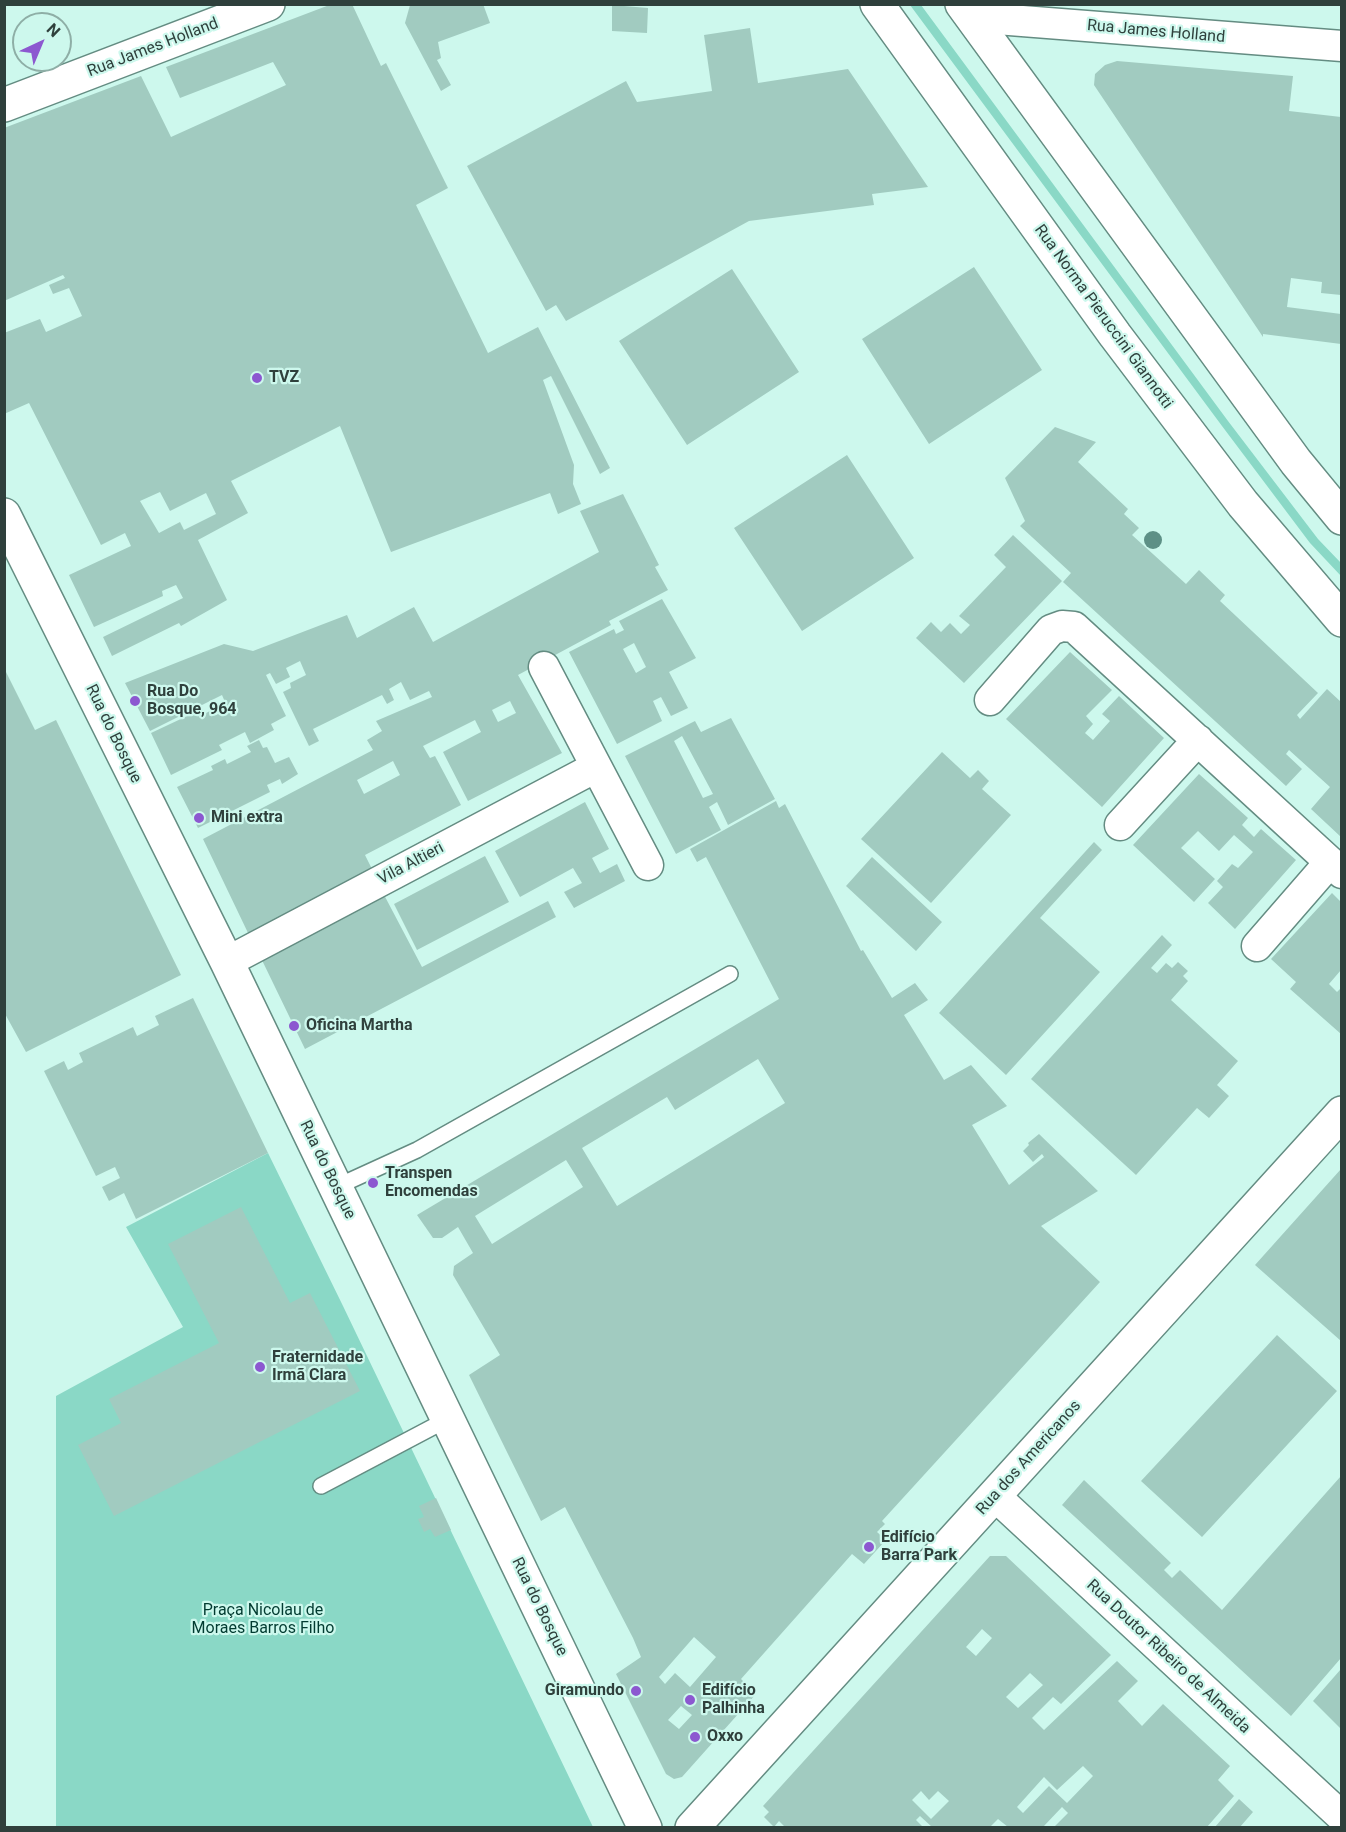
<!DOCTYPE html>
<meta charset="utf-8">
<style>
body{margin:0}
#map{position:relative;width:1346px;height:1832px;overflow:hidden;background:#cdf8ed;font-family:Roboto,sans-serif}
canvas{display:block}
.frame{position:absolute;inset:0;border:6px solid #2f403c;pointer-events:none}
.north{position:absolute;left:12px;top:12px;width:60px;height:60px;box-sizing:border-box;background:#cdf8ed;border:2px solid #8eaea6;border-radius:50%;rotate:44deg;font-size:16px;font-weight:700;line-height:24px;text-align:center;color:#2f403c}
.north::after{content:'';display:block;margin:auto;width:21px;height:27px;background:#8c58d0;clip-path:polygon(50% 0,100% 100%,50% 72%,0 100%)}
</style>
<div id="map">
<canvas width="1346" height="1832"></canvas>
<div class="frame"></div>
<div class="north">N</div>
</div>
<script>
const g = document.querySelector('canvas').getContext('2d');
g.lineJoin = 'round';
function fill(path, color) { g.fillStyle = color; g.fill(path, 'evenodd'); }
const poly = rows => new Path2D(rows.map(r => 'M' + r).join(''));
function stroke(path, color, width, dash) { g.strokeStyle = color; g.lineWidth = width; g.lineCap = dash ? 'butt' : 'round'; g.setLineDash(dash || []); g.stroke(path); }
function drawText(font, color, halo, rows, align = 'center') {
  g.font = font + ' Roboto,sans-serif'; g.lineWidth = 4.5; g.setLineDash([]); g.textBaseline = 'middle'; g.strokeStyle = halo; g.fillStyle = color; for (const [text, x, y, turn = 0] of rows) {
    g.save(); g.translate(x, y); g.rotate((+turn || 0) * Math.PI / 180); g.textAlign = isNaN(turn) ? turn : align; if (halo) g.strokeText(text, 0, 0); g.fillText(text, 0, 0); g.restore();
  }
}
fill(poly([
 [910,5,921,5,1228,421,1318,539,1341,563,1341,576,1310,543,1222,426],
 [268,1153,343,1306,593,1827,56,1827,56,1396,183,1327,126,1227]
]), '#8ad8c6');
fill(poly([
 [332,4,352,4,381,66,386,63,388,67,448,188,416,205,488,353,538,327,610,468,600,474,551,376,543,380,574,465,573,484,581,504,558,514,550,493,391,552,340,426,231,481,248,513,198,540,227,600,181,626,179,623,112,656,103,637,183,598,176,585,162,591,163,596,94,627,69,575,131,546,125,533,101,545,29,403,4,414,4,333,40,319,46,332,82,316,69,288,53,294,49,285,65,278,63,275,4,301,4,128,141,76,171,137,286,85,273,62,180,98,166,67],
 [160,492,170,511,206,493,216,514,184,530,180,522,159,533,140,501],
 [483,4,490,23,438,42,441,58,437,60,451,85,441,91,405,23,410,5],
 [612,5,648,8,647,33,612,31],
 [750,28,758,83,848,69,928,187,872,194,874,205,749,221,566,321,556,305,546,311,467,166,626,81,637,102,712,91,704,35],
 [1117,61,1293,76,1289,111,1341,117,1341,295,1321,293,1322,282,1291,278,1287,307,1341,314,1341,344,1263,334,1263,337,1094,85,1095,74,1105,65],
 [974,267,1042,370,929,444,862,339],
 [732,269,799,372,687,445,619,341],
 [1055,427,1096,442,1078,462,1128,509,1124,514,1139,528,1132,535,1186,584,1199,570,1225,595,1220,601,1318,693,1297,715,1300,719,1327,689,1341,702,1341,837,1311,809,1330,787,1289,750,1286,754,1302,769,1286,786,1063,582,1071,573,1020,526,1025,521,1005,478],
 [847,455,914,558,802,631,734,528],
 [623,494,659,565,655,567,668,590,609,621,611,625,518,675,562,753,468,801,443,752,481,732,475,720,423,746,430,758,435,756,461,805,365,855,372,869,249,935,203,839,373,750,367,740,382,731,376,721,432,697,429,691,410,700,401,682,389,689,394,700,387,704,382,695,313,729,319,741,309,746,283,692,291,688,290,683,306,675,300,661,286,668,290,677,276,684,270,673,266,675,286,716,271,724,274,730,250,743,245,732,219,745,222,750,171,775,151,733,202,709,204,714,212,710,216,715,228,709,222,695,150,731,125,683,224,644,253,651,347,615,357,638,414,607,433,642,599,552,580,511],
 [510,701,516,713,498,722,492,710],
 [393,761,400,775,364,794,357,780],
 [1013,535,1062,581,964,683,916,638,931,622,941,632,950,623,961,634,970,625,959,616,1006,567,994,555],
 [662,599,696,658,669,672,688,708,671,716,661,697,653,701,662,721,617,744,569,652,614,629,616,634,624,630,619,621],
 [634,643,646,667,636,673,623,649],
 [1070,652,1112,690,1086,716,1093,724,1085,733,1093,740,1110,721,1102,714,1119,696,1164,738,1102,807,1006,719],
 [4,668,35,730,56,720,181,975,26,1052,4,1012],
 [731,718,775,799,728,825,717,802,709,807,721,830,676,854,625,756,695,721,701,732],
 [682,736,713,794,703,798,674,741],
 [259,740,263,748,267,747,275,763,289,757,298,774,282,784,280,779,267,785,270,792,198,828,177,787,213,770,211,766,225,759,227,764,251,752,247,746],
 [942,752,970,778,978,770,989,781,982,789,1011,815,931,903,861,839],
 [1199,774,1248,818,1242,825,1254,837,1261,829,1296,860,1235,929,1208,903,1223,887,1217,881,1232,864,1238,868,1253,852,1234,835,1219,851,1198,831,1181,848,1215,879,1194,902,1133,845],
 [776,801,779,808,785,804,861,951,863,950,892,998,915,983,928,1000,904,1015,944,1080,971,1065,1007,1106,972,1125,1009,1185,1044,1157,1042,1154,1033,1162,1023,1151,1029,1145,1028,1143,1039,1134,1098,1191,1041,1226,1100,1282,882,1521,885,1524,877,1532,886,1540,864,1564,852,1554,741,1679,756,1694,682,1777,674,1779,666,1774,616,1674,641,1657,633,1638,565,1507,541,1521,469,1375,500,1355,453,1275,454,1266,473,1253,458,1227,442,1238,433,1238,417,1215,779,999,706,857,697,862,690,849],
 [758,1059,785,1103,617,1206,582,1148,667,1097,675,1110],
 [566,1160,583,1187,492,1244,475,1216],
 [694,1637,716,1657,690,1687,675,1673,665,1684,659,1677],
 [681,1706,692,1715,679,1729,668,1720],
 [585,802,609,849,592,858,600,873,617,864,625,881,574,908,564,892,582,883,573,868,520,897,495,851],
 [1094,842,1102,850,1040,918,1100,972,1006,1075,939,1013],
 [485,856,509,902,417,950,394,904],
 [872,857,942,922,916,951,846,886],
 [382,891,422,967,548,901,556,917,305,1049,259,954],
 [1332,893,1341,902,1341,970,1329,984,1337,992,1341,988,1341,1034,1290,989,1296,982,1271,959],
 [1162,935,1172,945,1151,968,1157,973,1166,963,1172,968,1178,962,1188,971,1183,976,1188,981,1171,1000,1238,1061,1217,1085,1229,1096,1209,1118,1197,1108,1136,1175,1031,1079],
 [193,998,268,1153,136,1219,124,1193,109,1201,102,1187,120,1178,115,1167,96,1176,44,1071,64,1061,68,1070,83,1062,79,1053,133,1027,137,1036,159,1025,155,1016],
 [1341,1169,1341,1341,1255,1265],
 [241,1207,290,1303,310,1293,360,1391,114,1516,78,1445,121,1423,109,1399,219,1343,168,1244],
 [1277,1335,1337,1391,1202,1537,1141,1481],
 [1341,1476,1341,1658,1291,1716,1062,1505,1084,1480,1171,1563,1164,1570,1172,1578,1180,1570,1222,1610],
 [436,1498,451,1530,435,1537,430,1529,424,1532,418,1519,424,1517,419,1506],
 [990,1556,1006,1556,1111,1655,1061,1704,1053,1697,1032,1718,1044,1730,1117,1661,1138,1681,1118,1701,1142,1726,1163,1704,1230,1766,1218,1780,1234,1796,1207,1827,1054,1827,1068,1813,1062,1807,1044,1826,1046,1827,1008,1827,998,1819,990,1827,932,1827,920,1816,916,1820,923,1827,785,1827,779,1821,774,1827,764,1817,769,1812,763,1806],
 [982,1629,992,1638,976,1656,966,1647],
 [1030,1673,1043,1685,1018,1708,1006,1697],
 [1083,1766,1093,1776,1067,1803,1049,1786,1023,1813,1017,1807,1044,1777,1057,1790],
 [921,1791,929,1800,938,1791,949,1801,931,1819,912,1800],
 [1341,1669,1341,1729,1313,1701],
 [1239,1799,1253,1812,1240,1827,1215,1827]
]), '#a1cbc0');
const lane = poly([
 [336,1187,417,1150,730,974],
 [321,1486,448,1419]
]);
const street = poly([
 [971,17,1342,46],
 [544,667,648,865],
 [990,700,1051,630,1062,626,1074,627,1342,873],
 [1120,825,1198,740],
 [1257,946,1330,862],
 [227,962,596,767],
 [995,1496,1342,1817]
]);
const secondary = poly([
 [4,105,268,4],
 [4,515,227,962,645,1828],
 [692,1828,1342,1113]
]);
const primary = poly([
 [877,4,1115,335,1243,504,1342,620],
 [962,4,1296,462,1342,518]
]);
stroke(lane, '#648c82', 18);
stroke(street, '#648c82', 33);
stroke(secondary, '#648c82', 36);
stroke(primary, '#648c82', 36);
stroke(lane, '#fff', 15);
stroke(street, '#fff', 30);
stroke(secondary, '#fff', 33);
stroke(primary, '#fff', 33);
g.fillStyle = '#5d9086';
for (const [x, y] of [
 [1153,540]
]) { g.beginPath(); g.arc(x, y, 9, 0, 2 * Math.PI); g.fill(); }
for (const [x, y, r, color] of [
 [257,378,6,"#8c58d0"],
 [135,701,6,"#8c58d0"],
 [199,818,6,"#8c58d0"],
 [294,1026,6,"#8c58d0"],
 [373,1183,6,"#8c58d0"],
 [260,1367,6,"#8c58d0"],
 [869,1547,6,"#8c58d0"],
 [636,1691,6,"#8c58d0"],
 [690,1700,6,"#8c58d0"],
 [695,1737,6,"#8c58d0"]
]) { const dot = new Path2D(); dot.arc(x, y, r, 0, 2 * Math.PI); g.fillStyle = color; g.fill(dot); stroke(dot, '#cdf8ed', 2); }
drawText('16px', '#2f403c', '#cdf8ed', [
 ["Rua James Holland",1156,32,5],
 ["Rua James Holland",153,48,-21],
 ["Rua Norma Pieruccini Giannotti",1103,317,54],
 ["Rua do Bosque",113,734,64],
 ["Vila Altieri",411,864,-28],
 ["Rua do Bosque",327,1170,64],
 ["Rua dos Americanos",1029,1458,-48],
 ["Rua do Bosque",539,1607,64],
 ["Rua Doutor Ribeiro de Almeida",1168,1657,43]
]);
drawText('bold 16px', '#2f403c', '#cdf8ed', [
 ["TVZ",269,378],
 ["Rua Do",147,692],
 ["Bosque, 964",147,710],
 ["Mini extra",211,818],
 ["Oficina Martha",306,1026],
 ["Transpen",385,1174],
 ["Encomendas",385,1192],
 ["Fraternidade",272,1358],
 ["Irmã Clara",272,1376],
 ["Edifício",881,1538],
 ["Barra Park",881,1556],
 ["Giramundo",624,1691,"right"],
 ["Edifício",702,1691],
 ["Palhinha",702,1709],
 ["Oxxo",707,1737]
], 'left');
drawText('16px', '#023b31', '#cdf8ed', [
 ["Praça Nicolau de",263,1611],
 ["Moraes Barros Filho",263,1629]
]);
</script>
